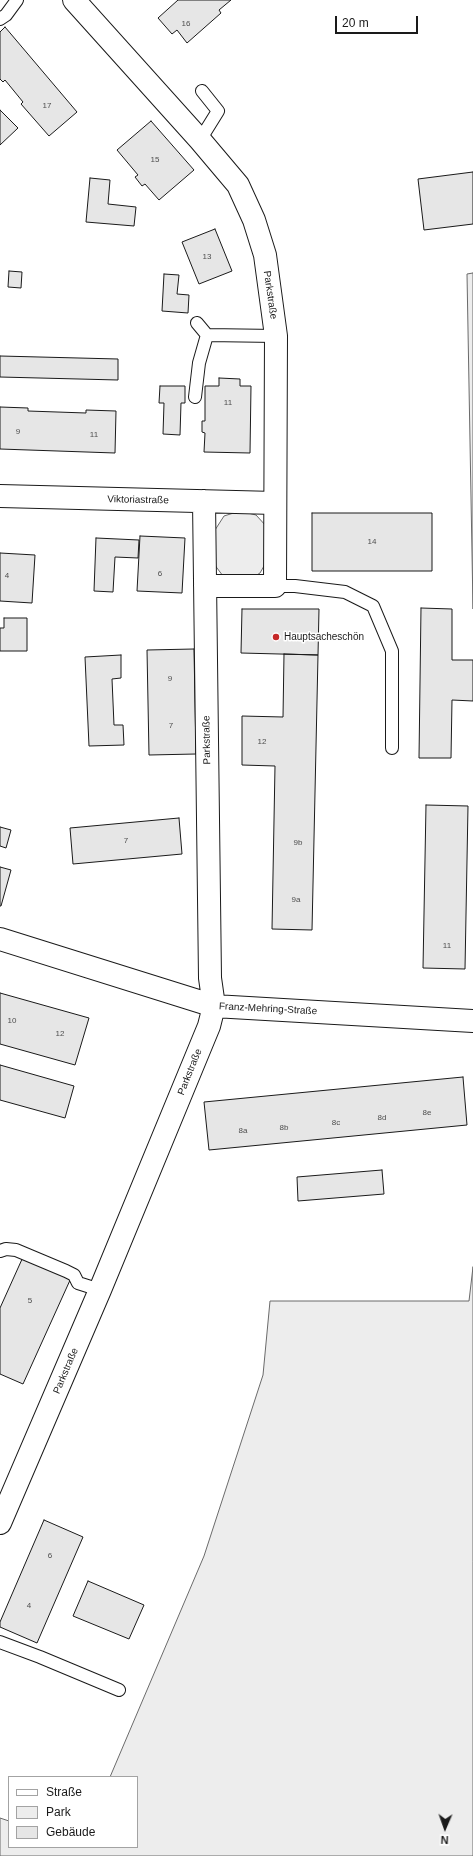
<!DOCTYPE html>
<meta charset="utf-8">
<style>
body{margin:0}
#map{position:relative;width:473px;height:1856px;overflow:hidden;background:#fff;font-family:Arial,sans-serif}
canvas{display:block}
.legend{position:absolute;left:8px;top:1776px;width:130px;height:72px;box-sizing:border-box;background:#fff;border:1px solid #a3a3a3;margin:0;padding:5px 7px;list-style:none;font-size:12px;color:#1a1a1a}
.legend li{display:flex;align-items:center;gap:8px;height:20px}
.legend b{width:20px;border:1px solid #a3a3a3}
.north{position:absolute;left:425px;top:1808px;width:40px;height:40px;-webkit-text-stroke:3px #fff;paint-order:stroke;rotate:182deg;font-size:11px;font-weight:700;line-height:16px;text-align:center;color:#1a1a1a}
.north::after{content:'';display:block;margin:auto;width:14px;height:18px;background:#1a1a1a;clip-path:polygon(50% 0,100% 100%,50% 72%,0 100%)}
.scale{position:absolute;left:335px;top:16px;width:83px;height:18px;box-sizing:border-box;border:2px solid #1a1a1a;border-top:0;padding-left:5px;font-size:12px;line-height:14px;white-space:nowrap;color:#1a1a1a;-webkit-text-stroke:3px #fff;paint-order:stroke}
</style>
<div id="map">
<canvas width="473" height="1856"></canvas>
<ul class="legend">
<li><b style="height:5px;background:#fff"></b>Straße</li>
<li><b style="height:11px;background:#ededed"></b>Park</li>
<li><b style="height:11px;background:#e6e6e6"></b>Gebäude</li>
</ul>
<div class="north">N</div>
<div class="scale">20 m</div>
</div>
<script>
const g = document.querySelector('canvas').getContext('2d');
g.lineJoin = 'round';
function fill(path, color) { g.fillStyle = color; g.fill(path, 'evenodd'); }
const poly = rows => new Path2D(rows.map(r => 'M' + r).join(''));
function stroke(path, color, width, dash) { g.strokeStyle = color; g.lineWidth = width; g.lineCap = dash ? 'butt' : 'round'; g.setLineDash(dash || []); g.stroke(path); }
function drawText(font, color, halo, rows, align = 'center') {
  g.font = font + ' Arial,sans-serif'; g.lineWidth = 3; g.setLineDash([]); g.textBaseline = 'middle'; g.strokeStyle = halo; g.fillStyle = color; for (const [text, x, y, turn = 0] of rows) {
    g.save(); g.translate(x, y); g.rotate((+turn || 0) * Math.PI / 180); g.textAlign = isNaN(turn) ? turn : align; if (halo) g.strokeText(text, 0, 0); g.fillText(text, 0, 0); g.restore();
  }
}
const green = poly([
 [473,273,473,609,467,274,473,273],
 [240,511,256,515,267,527,268,559,260,573,252,578,223,576,214,564,215,530,224,516,240,511],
 [473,1267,473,1856,0,1856,0,1818,9,1821,9,1847,137,1847,137,1777,110,1777,204,1556,263,1375,270,1301,469,1301,473,1267]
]);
fill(green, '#ededed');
stroke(green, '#6a6a6a', 1);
const building = poly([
 [178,0,231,0,219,10,221,13,187,43,177,30,172,34,158,18,178,0],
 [5,27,77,112,49,136,21,104,23,102,5,80,3,82,0,79,0,32,5,27],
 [0,110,18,128,0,145,0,110],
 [151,121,194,170,159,200,145,184,142,186,135,177,138,175,117,150,151,121],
 [473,172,473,224,424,230,418,179,473,172],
 [90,178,110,180,108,204,136,207,134,226,86,222,90,178],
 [215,229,232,271,199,284,182,242,215,229],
 [9,271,22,272,21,288,8,287,9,271],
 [164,274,179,275,177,294,189,295,188,313,162,311,164,274],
 [0,356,118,359,118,380,0,377,0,356],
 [219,378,240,379,240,386,251,386,250,453,204,452,205,433,202,432,202,421,205,421,205,386,219,386,219,378],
 [160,386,185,386,185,403,181,403,180,435,163,434,164,403,159,403,160,386],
 [0,407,28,408,28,411,86,413,86,410,116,411,115,453,0,449,0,407],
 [312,513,432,513,432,571,312,571,312,513],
 [140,536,185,538,182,593,137,591,140,536],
 [96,538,139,540,138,558,115,557,113,592,94,591,96,538],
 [0,553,35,555,32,603,0,601,0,553],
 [421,608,452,609,452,660,473,660,473,701,452,700,451,758,419,758,421,608],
 [242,609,319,609,318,655,241,653,242,609],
 [4,618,27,618,27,651,0,651,0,628,4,628,4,618],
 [194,649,196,754,149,755,147,650,194,649],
 [284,654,318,655,312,930,272,929,275,766,242,765,242,716,283,717,284,654],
 [121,655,121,678,112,679,114,725,123,725,124,745,89,746,85,657,121,655],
 [426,805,468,806,465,969,423,968,426,805],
 [179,818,182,854,73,864,70,828,179,818],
 [0,827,11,830,6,848,0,846,0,827],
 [0,867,11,870,1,906,0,906,0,867],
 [0,993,89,1018,75,1065,0,1044,0,993],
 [0,1065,74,1086,65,1118,0,1100,0,1065],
 [463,1077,467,1125,209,1150,204,1102,463,1077],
 [382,1170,384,1194,298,1201,297,1177,382,1170],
 [23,1257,71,1278,23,1384,0,1374,0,1308,23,1257],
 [44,1520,83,1537,37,1643,0,1627,0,1622,44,1520],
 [88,1581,144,1605,129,1639,73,1616,88,1581]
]);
fill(building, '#e6e6e6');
stroke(building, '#1a1a1a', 1);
const lane = poly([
 [0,19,6,15,17,0],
 [200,140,218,111,202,91],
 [197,323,207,335],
 [195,397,199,363,207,335,276,336],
 [275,586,295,586,345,592,373,606,392,651,392,748],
 [0,1251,6,1249,16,1250,66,1271,74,1275,78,1283,100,1290],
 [0,1642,40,1657,119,1690]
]);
const street = poly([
 [74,0,200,140,238,185,254,220,265,255,276,336,275,586,205,586],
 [0,496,275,503],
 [0,939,214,1006,473,1021],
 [0,1523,100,1290,209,1026,214,1006,210,978,204,501]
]);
stroke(lane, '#1a1a1a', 14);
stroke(street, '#1a1a1a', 24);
stroke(lane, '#fff', 12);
stroke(street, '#fff', 22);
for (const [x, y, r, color] of [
 [276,637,4,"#c62828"]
]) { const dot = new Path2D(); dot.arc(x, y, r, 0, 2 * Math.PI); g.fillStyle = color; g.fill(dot); stroke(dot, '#fff', 1.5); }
drawText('8px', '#4d4d4d', null, [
 ["16",186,24],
 ["17",47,106],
 ["15",155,160],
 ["13",207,257],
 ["11",228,403],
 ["9",18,432],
 ["11",94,435],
 ["14",372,542],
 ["6",160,574],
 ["4",7,576],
 ["9",170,679],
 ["7",171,726],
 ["12",262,742],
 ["7",126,841],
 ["9b",298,843],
 ["9a",296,900],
 ["11",447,946],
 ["10",12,1021],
 ["12",60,1034],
 ["8e",427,1113],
 ["8d",382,1118],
 ["8c",336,1123],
 ["8b",284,1128],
 ["8a",243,1131],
 ["5",30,1301],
 ["6",50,1556],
 ["4",29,1606]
]);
drawText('10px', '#1a1a1a', '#fff', [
 ["Parkstraße",270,295,82],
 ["Viktoriastraße",138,500,1],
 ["Parkstraße",207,740,-91],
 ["Franz-Mehring-Straße",268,1009,3],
 ["Parkstraße",190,1072,-68],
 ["Parkstraße",66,1371,-67]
]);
drawText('10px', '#1a1a1a', '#fff', [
 ["Hauptsacheschön",284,637]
], 'left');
</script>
